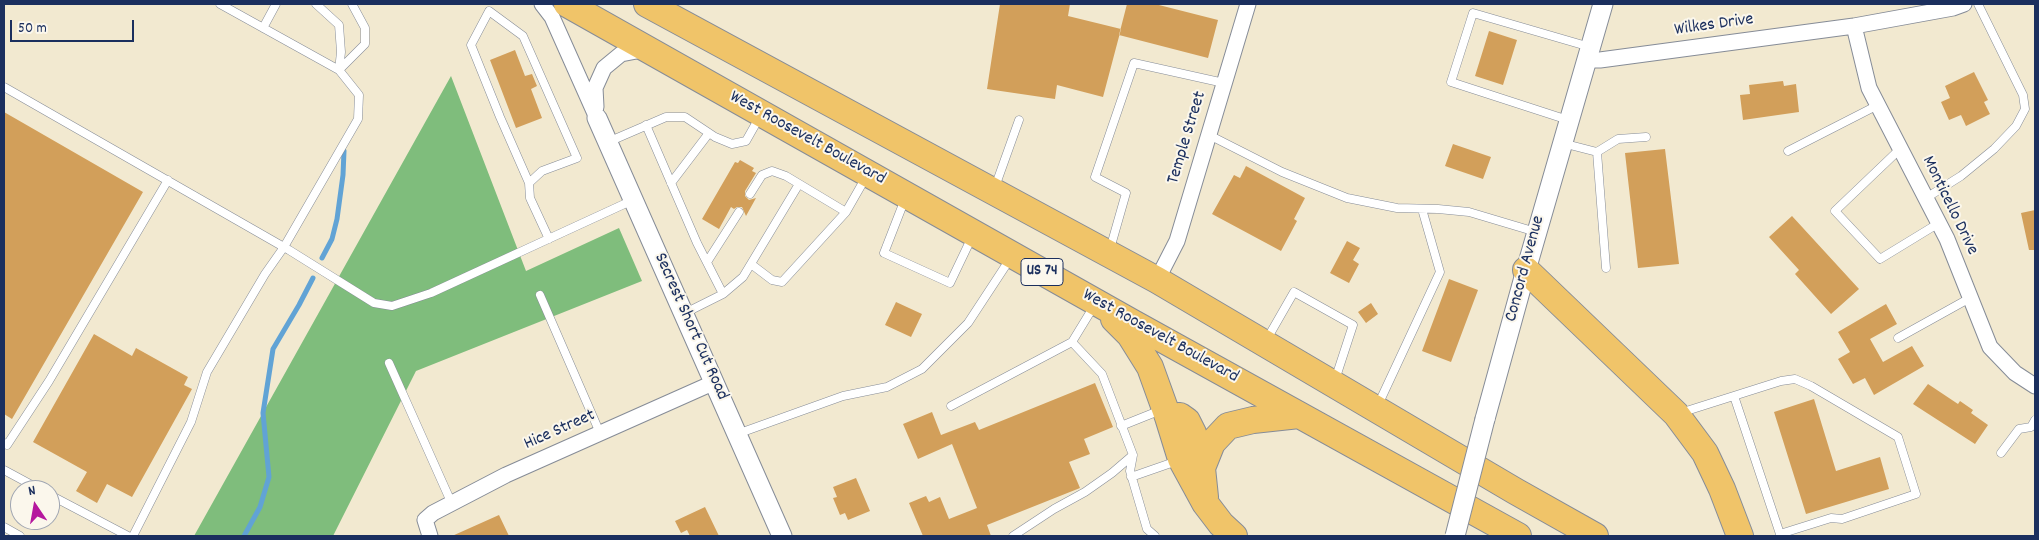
<!DOCTYPE html>
<style>
body{margin:0}
#map{position:relative;width:2039px;height:540px;overflow:hidden;background:#f2e9d0;font-family:Dekko,sans-serif}
canvas{display:block}
.frame{position:absolute;inset:0;border:5px solid #1b2f5e;pointer-events:none}
.north{position:absolute;left:10px;top:480px;width:50px;height:50px;box-sizing:border-box;background:#fbf7ec;border:1px solid #a1a7b3;border-radius:50%;rotate:348deg;font-size:14px;font-weight:700;line-height:20px;text-align:center;color:#1b2f5e}
.north::after{content:'';display:block;margin:auto;width:18px;height:22px;background:#b5179e;clip-path:polygon(50% 0,100% 100%,50% 72%,0 100%)}
.scale{position:absolute;left:10px;top:20px;width:124px;height:22px;box-sizing:border-box;border:2px solid #1b2f5e;border-top:0;padding-left:6px;font-size:15px;line-height:18px;white-space:nowrap;color:#1b2f5e;-webkit-text-stroke:4px #fbf7ec;paint-order:stroke}
</style>
<div id="map">
<canvas width="2039" height="540"></canvas>
<div class="frame"></div>
<div class="north">N</div>
<div class="scale">50 m</div>
</div>
<script>
const g = document.querySelector('canvas').getContext('2d');
g.lineJoin = 'round';
function fill(path, color) { g.fillStyle = color; g.fill(path, 'evenodd'); }
const poly = rows => new Path2D(rows.map(r => 'M' + r).join(''));
function stroke(path, color, width, dash) { g.strokeStyle = color; g.lineWidth = width; g.lineCap = dash ? 'butt' : 'round'; g.setLineDash(dash || []); g.stroke(path); }
function drawText(font, color, halo, rows, align = 'center') {
  g.font = font + ' Dekko,sans-serif'; g.lineWidth = 4; g.setLineDash([]); g.textBaseline = 'middle'; g.strokeStyle = halo; g.fillStyle = color; for (const [text, x, y, turn = 0] of rows) {
    g.save(); g.translate(x, y); g.rotate((+turn || 0) * Math.PI / 180); g.textAlign = isNaN(turn) ? turn : align; if (halo) g.strokeText(text, 0, 0); g.fillText(text, 0, 0); g.restore();
  }
}
fill(poly([
 [451,76,526,271,619,228,642,281,416,371,333,536,194,536]
]), '#7fbd7c');
stroke(poly([
 [322,258,332,239,337,219,343,175,344,151],
 [244,536,260,507,269,477,263,413,273,349,299,305,313,278]
]), '#61a3d5', 5);
fill(poly([
 [1000,4,1070,4,1068,16,1121,29,1103,97,1057,85,1055,99,987,89],
 [1127,4,1155,4,1218,20,1208,58,1119,35],
 [1489,31,1517,40,1503,85,1475,76],
 [515,50,525,76,532,74,537,86,531,89,542,118,516,128,490,60],
 [1974,72,1988,100,1984,102,1990,114,1966,126,1961,115,1949,120,1941,102,1950,98,1945,86],
 [1783,81,1784,86,1796,84,1799,112,1743,120,1740,95,1750,94,1749,85],
 [4,112,143,192,12,419,4,414],
 [1453,144,1491,157,1483,179,1445,166],
 [1665,149,1679,264,1638,268,1625,153],
 [740,160,754,168,752,171,756,173,745,191,745,196,749,200,756,198,746,216,742,207,737,207,734,209,731,207,719,229,702,219,735,162,738,163],
 [1246,166,1305,198,1294,219,1297,221,1281,251,1212,214,1234,175,1240,178],
 [2035,210,2035,250,2029,250,2021,213],
 [1792,216,1859,289,1831,314,1795,274,1799,270,1769,237],
 [1347,241,1360,248,1353,260,1359,264,1349,283,1330,273],
 [1449,279,1478,290,1451,362,1422,351],
 [896,302,922,314,911,337,885,325],
 [1371,303,1378,314,1366,323,1358,312],
 [1886,304,1897,324,1870,339,1883,362,1912,346,1924,366,1874,395,1865,378,1853,384,1838,359,1850,352,1838,332],
 [94,334,132,356,136,348,188,377,184,385,192,389,132,497,107,484,97,503,76,491,87,472,33,442],
 [1095,383,1113,427,1084,439,1090,454,1069,462,1080,488,987,525,991,536,923,536,909,503,926,496,929,502,940,497,949,519,977,508,952,444,918,459,903,424,932,412,941,435,975,422,979,430],
 [1928,384,1958,404,1960,401,1973,410,1971,413,1988,425,1975,444,1913,404],
 [1814,399,1836,471,1880,457,1889,489,1806,514,1774,412],
 [856,478,870,511,848,520,845,513,840,515,833,498,837,497,833,487],
 [705,507,719,536,690,536,687,530,681,533,675,521],
 [499,515,509,536,452,536]
]), '#d29f5a');
const service = poly([
 [316,4,339,25,341,52,339,70,365,44,365,28,352,4],
 [263,28,276,4],
 [4,87,289,250,374,303,392,306,431,293,633,200],
 [1568,120,1451,82,1473,13,1590,47],
 [646,125,697,243,723,294,743,277,799,184],
 [1209,135,1282,172,1347,198,1397,208,1438,209,1469,212,1536,232],
 [608,142,666,117,685,117,715,137,732,144,746,141,759,118],
 [1562,143,1597,152],
 [1900,149,1835,211,1880,259,1939,223],
 [1788,151,1878,105],
 [529,183,542,171,577,158,523,36,489,11,471,45,500,117,529,183,530,198,549,239],
 [671,183,709,133],
 [995,187,1019,120],
 [750,194,762,175,772,171,786,176,846,212,866,177],
 [1926,198,1961,176,1994,149,2016,126,2025,109,2023,95,1978,4],
 [905,199,884,253,950,283,972,237],
 [1110,249,1126,193,1095,177,1134,63,1224,83],
 [707,262,739,212],
 [751,264,772,280,782,282,846,212],
 [1606,268,1597,152,1618,139,1646,137],
 [540,295,600,433],
 [685,313,723,294],
 [1898,338,1970,298],
 [1267,339,1294,292,1353,325,1335,380],
 [1072,342,1102,374,1133,455,1130,471,1147,529,1155,536],
 [389,363,452,504],
 [1378,405,1440,272,1422,209],
 [951,406,1072,342,1094,306],
 [1680,413,1781,381,1795,379,1811,386,1898,437,1916,494,1842,519,1831,518,1780,534,1734,396],
 [1121,426,1161,410],
 [737,434,843,396,887,387,922,369,968,323,1010,259],
 [4,443,7,445,49,381,168,180],
 [2001,453,2019,429,2031,427,2035,420],
 [4,470,41,490],
 [1131,477,1177,461],
 [50,495,128,536],
 [4,527,20,536],
 [133,536,191,422,207,372,265,274,284,247,358,119,359,95,339,70,220,4],
 [1013,536,1054,509,1085,492,1112,473,1133,455]
]);
const minor = poly([
 [542,4,552,17,597,118],
 [1854,26,1869,88,1947,239,1990,347,2015,373,2035,386],
 [1586,60,1600,60,1854,26,1953,8,1964,4],
 [596,107,595,88,604,68,621,54,647,49],
 [1157,280,1177,241,1248,4],
 [430,536,425,520,433,513,506,475,715,382]
]);
const tertiary = poly([
 [597,118,782,536],
 [1485,419,1526,270,1603,4]
]);
const trunk = poly([
 [567,4,1133,323,1518,536],
 [647,4,1157,280,1515,491,1595,536],
 [1526,270,1676,414,1705,453,1722,489,1740,536],
 [1114,319,1130,335,1150,367,1168,417,1181,459,1205,503,1221,524,1234,536],
 [1168,417,1180,416,1187,421,1193,433,1202,468],
 [1205,497,1202,468,1212,443,1228,426,1253,420,1299,415]
]);
stroke(service, '#868c97', 9);
stroke(minor, '#868c97', 17);
stroke(tertiary, '#868c97', 21);
stroke(trunk, '#868c97', 28);
stroke(service, '#fff', 8);
stroke(minor, '#fff', 15);
stroke(tertiary, '#fff', 19);
stroke(trunk, '#f0c469', 26);
const tertiaryBridge = poly([
 [1455,536,1485,419]
]);
stroke(tertiaryBridge, '#868c97', 21, []);
stroke(tertiaryBridge, '#fff', 19);
for (const [x, y, w] of [
 [1042,272,42]
]) { const box = new Path2D(); box.roundRect(x - w / 2, y - 13.5, w, 27, 4); g.fillStyle = '#fbf7ec'; g.fill(box); stroke(box, '#1b2f5e', 1); }
drawText('bold 16px', '#1b2f5e', null, [
 ["US 74",1042,272]
]);
drawText('18px', '#1b2f5e', '#fbf7ec', [
 ["Wilkes Drive",1714,26,-8],
 ["Temple Street",1188,138,-73],
 ["West Roosevelt Boulevard",807,139,29],
 ["Monticello Drive",1949,206,64],
 ["Concord Avenue",1526,269,-75],
 ["Secrest Short Cut Road",690,327,66],
 ["West Roosevelt Boulevard",1160,337,29],
 ["Hice Street",560,431,-24]
]);
</script>
